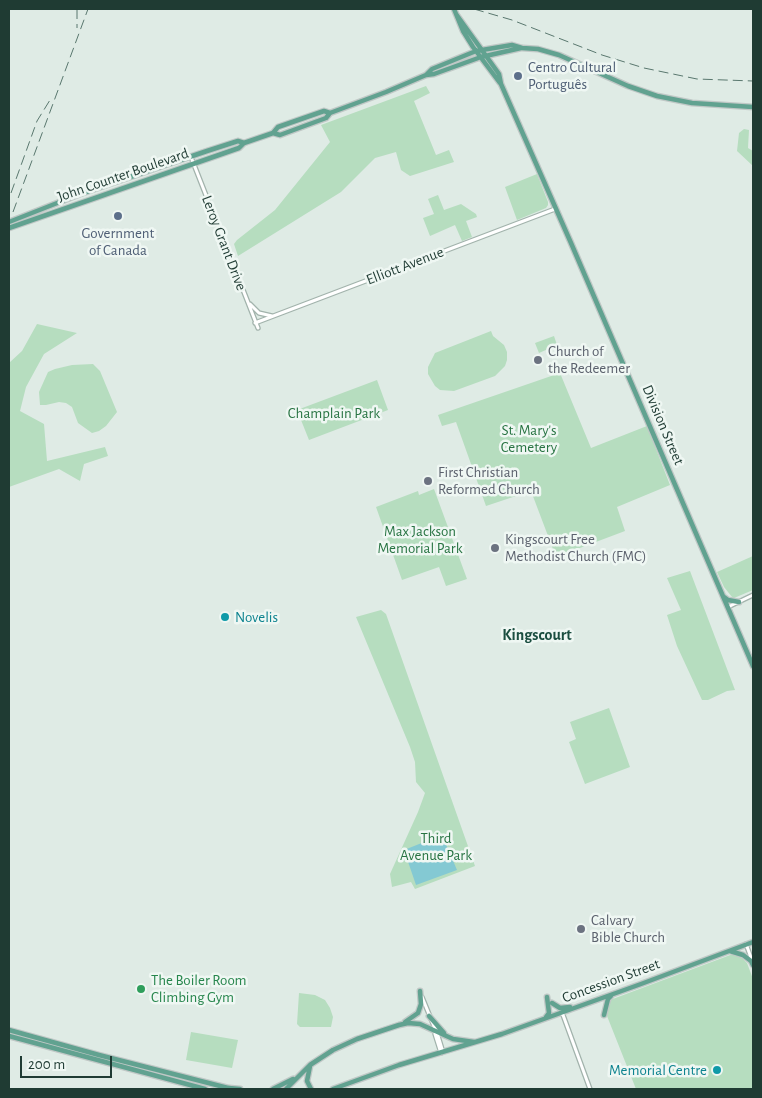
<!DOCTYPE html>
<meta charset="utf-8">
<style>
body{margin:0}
#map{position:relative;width:762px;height:1098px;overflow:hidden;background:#dfebe5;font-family:"Alegreya Sans",sans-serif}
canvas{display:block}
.frame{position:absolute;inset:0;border:10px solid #1f3b33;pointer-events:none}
.scale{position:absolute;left:20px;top:1056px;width:92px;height:22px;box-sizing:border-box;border:2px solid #1f3b33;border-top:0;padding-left:6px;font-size:15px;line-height:18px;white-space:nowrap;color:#1f3b33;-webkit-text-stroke:4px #eff7f3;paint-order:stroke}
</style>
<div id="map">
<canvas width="762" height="1098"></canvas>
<div class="frame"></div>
<div class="scale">200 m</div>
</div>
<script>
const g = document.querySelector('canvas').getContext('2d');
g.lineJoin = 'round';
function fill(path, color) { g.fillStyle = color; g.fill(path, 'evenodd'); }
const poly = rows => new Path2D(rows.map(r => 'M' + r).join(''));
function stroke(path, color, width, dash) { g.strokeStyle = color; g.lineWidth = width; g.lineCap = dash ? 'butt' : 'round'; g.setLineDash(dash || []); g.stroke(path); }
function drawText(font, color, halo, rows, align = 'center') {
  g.font = font + ' "Alegreya Sans",sans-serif'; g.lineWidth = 5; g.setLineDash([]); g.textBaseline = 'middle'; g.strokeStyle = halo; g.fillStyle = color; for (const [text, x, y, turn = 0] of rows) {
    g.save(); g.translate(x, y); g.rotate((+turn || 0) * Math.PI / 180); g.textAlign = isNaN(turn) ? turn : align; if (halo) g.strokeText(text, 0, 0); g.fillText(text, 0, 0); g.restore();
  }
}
fill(poly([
 [426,86,430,93,414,101,436,155,449,150,454,162,410,176,401,170,396,152,375,158,341,192,238,256,234,244,237,240,275,210,330,142,321,125],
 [744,129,749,130,748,148,753,151,753,166,737,151,739,133],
 [537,174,548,202,548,205,546,208,517,220,505,187],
 [438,195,444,210,461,204,476,214,477,217,466,221,472,237,462,241,455,225,430,236,423,218,434,214,428,199],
 [37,324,77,333,44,354,26,387,20,411,44,424,47,461,105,447,108,456,84,464,80,481,59,469,9,487,9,363,22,351],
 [491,331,493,336,504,345,507,352,507,360,505,366,495,376,454,391,440,390,435,386,428,374,428,367,435,353],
 [554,336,557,345,539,353,535,343],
 [93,364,100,371,117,412,106,426,99,431,92,433,78,423,72,407,66,403,59,402,46,405,40,405,39,392,48,372,55,369,72,365],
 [560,373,591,448,647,426,670,485,617,507,625,531,556,557,531,491,486,506,456,422,442,426,438,415],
 [377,380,388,410,309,440,297,410],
 [434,489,467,579,446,586,439,567,402,580,376,507,418,491,419,495],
 [753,556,753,590,734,598,732,597,724,587,717,572],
 [690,571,735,690,727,691,708,700,702,700,677,646,667,615,681,610,667,578],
 [381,610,386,614,475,866,415,889,411,882,392,887,390,874,418,812,425,793,416,782,415,762,410,747,356,617],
 [609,708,630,767,585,784,569,742,576,739,570,722],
 [733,954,742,958,747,963,753,979,753,1089,636,1089,607,1016,610,1000],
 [299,993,315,995,325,1000,330,1008,333,1017,331,1027,300,1027,297,1024],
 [191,1032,238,1040,232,1068,186,1060]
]), '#b6ddbf');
fill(poly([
 [442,835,457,870,416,885,404,850]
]), '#84c9d3');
const minor = poly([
 [191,157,258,328],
 [250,304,259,313,272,316],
 [255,323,555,209],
 [728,607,753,595],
 [746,944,753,963],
 [422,997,438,1036,442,1049,441,1052],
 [561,1013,563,1015,590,1089],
 [435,1034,441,1053]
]);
const major = poly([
 [454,9,463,31,473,47,500,83],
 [456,14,499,74,501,84,571,243,753,666],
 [426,75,432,69,476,51,512,45,522,48,538,49,559,55,628,86,657,96,692,103,753,107],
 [273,133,280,135,326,118,330,113,386,92,426,75,434,74,481,57,521,48],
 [9,222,80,194,207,151,238,141,244,143],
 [9,228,239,148,244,143,273,133,278,127,324,111,330,113],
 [724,597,728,600,739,602],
 [730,951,743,955,751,961,753,965],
 [552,1003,560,1008,570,1007],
 [604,1015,608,999,611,996],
 [429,1016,444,1033],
 [546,1017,549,1013,547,997],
 [405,1022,418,1013,421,1004,420,991],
 [9,1030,99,1055,232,1089],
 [9,1036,205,1089],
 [310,1066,307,1081,311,1089],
 [229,1088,240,1089],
 [273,1089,293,1079],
 [286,1089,310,1065,333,1050,357,1039,399,1025,408,1023,420,1024,453,1039,474,1042],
 [333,1089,399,1065,502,1034,641,984,753,942]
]);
stroke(minor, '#a2b3ac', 5.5);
stroke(major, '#c0c8c6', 7);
stroke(minor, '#fff', 3);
stroke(major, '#61a290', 4.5);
stroke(poly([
 [77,9,77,28],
 [474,9,512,20,602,55,644,68,697,79,753,81],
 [11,193,37,121,50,100],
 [13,212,88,9]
]), '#59776e', 1, [10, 5]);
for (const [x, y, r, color] of [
 [518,76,5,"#5c6f8a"],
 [118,216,5,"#5c6f8a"],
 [538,360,5,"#6b7280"],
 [428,481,5,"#6b7280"],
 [495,548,5,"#6b7280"],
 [225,617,5,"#0f9aa8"],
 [581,929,5,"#6b7280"],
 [141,989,5,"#2e9e5b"],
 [717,1070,5,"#0f9aa8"]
]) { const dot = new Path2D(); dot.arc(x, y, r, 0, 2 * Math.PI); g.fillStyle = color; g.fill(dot); stroke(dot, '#eff7f3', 2); }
drawText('15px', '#4e5e75', '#eff7f3', [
 ["Centro Cultural",528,67],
 ["Português",528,84],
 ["Government",118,233,"center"],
 ["of Canada",118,250,"center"]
], 'left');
drawText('15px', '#1f3b33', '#eff7f3', [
 ["John Counter Boulevard",123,175,-19],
 ["Leroy Grant Drive",224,243,69],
 ["Elliott Avenue",405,266,-21],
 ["Division Street",663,425,67],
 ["Concession Street",611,981,-20]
]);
drawText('15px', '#5b616d', '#eff7f3', [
 ["Church of",548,351],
 ["the Redeemer",548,368],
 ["First Christian",438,472],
 ["Reformed Church",438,489],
 ["Kingscourt Free",505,539],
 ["Methodist Church (FMC)",505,556],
 ["Calvary",591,920],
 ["Bible Church",591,937]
], 'left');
drawText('15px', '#287443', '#eff7f3', [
 ["Champlain Park",334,413],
 ["St. Mary's",529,430],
 ["Cemetery",529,447],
 ["Max Jackson",420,531],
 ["Memorial Park",420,548],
 ["Third",436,838],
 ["Avenue Park",436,855]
]);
drawText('15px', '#0d838f', '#eff7f3', [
 ["Novelis",235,617],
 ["Memorial Centre",707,1070,"right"]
], 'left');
drawText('15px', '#27864d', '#eff7f3', [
 ["The Boiler Room",151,980],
 ["Climbing Gym",151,997]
], 'left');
drawText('bold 16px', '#1b4e40', '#eff7f3', [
 ["Kingscourt",537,635]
]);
</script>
